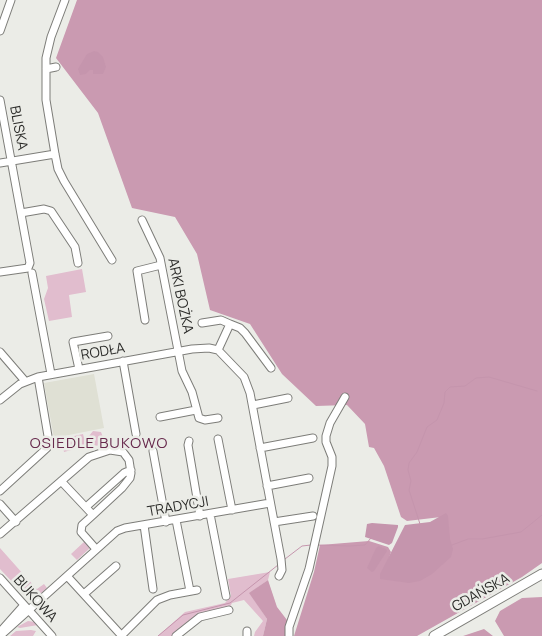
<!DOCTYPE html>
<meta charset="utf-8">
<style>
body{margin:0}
canvas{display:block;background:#ebece7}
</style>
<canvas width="542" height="636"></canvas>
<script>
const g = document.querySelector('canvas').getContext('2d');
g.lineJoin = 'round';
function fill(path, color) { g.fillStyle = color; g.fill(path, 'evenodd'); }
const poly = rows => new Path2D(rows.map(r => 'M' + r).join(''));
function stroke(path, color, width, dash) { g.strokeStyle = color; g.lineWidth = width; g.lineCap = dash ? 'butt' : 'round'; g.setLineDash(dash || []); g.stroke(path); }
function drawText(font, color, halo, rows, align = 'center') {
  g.font = font + ' Manrope,sans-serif'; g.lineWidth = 5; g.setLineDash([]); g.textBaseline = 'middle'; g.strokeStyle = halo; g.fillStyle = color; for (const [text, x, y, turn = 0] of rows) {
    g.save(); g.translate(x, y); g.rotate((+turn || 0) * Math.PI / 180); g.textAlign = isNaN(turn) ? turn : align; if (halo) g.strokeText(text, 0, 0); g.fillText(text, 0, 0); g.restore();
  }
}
fill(poly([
 [94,374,104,428,54,438,44,383]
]), '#dfe0d4');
fill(poly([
 [82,269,86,292,69,295,72,317,49,321,44,299,48,288,46,276],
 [93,431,101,432,106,445,90,446,89,436],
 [83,434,86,446,64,452,61,439],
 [85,541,91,547,77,560,71,554],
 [0,548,24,575,18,588,0,569],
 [270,572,268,580,250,593,267,619,263,636,254,636,255,632,263,621,244,600,232,603,230,607,200,614,183,625,172,636,158,636,185,612,225,603,231,596,228,579],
 [25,576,37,589,44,584,47,588,32,601,27,598,19,590],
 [28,621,35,622,38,625,20,628,17,627],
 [31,630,36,631,33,636,10,636,16,631]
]), '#e1bdce');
fill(poly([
 [77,0,542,0,542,563,522,577,417,636,294,636,314,572,320,545,369,541,388,547,391,552,382,577,441,517,407,521,401,517,384,466,374,448,369,447,365,424,347,405,316,406,282,374,250,324,210,310,197,254,175,217,132,208,98,113,56,58],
 [268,580,277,607,287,620,286,636,263,636,267,619,249,593],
 [542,597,542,636,504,636,495,621,500,611,522,598],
 [484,629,493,636,463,636]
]), '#ca9ab1');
fill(poly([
 [94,51,98,52,103,57,106,67,103,74,93,74,93,70,90,70,86,74,80,75,78,69,87,54],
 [446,513,448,516,450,539,453,549,451,557,432,574,420,581,409,583,380,579,380,574,405,525,430,522],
 [372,523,398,525,398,527,392,543,389,545,365,537,367,524],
 [379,546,386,549,387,551,374,571,372,572,367,568,376,548]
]), '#c595ad');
stroke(poly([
 [420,524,409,490,411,481,408,470,409,463,417,452,427,427,437,420,444,403,445,392,450,387,465,386,476,378,489,377,537,391],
 [317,545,349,546,365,545,371,538],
 [452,545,468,539,482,539,521,532,542,515],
 [285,559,302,546,311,545],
 [158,636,183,615,230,603,278,565]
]), '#c595ad', 1);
const minor = poly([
 [65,0,51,37,46,58,46,100,55,154,58,169,64,181,112,260],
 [0,31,11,0],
 [46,69,56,67],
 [0,100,30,263,28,268,0,272],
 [0,163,55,154],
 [21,213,44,209,51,211,75,247,78,263],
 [142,220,160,258,182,371,192,392,199,418,205,420,218,418],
 [32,273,51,374],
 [145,320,137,271,161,265],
 [202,323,221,320,230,324,218,350],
 [230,324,240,328,245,333,271,368],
 [0,352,25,381],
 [123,361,136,434],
 [79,369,73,342,108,336],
 [0,400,20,384,38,377,192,349,209,348,218,350,244,377,250,393,281,559,282,570,279,576],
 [253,405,288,398],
 [160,417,196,410],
 [218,439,232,510],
 [189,441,188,445,200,516],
 [260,448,313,438],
 [153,451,166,522],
 [61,481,93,515,82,525,81,532,96,549],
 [267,486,309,478],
 [0,491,47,448,49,442,38,377],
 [0,504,16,522],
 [86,507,124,473,131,470],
 [210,514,226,596],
 [176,520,190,591],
 [274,522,313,516],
 [144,525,153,589],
 [0,534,89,457,110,450,123,452,129,460,131,473,130,478,122,488,93,515],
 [67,576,122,636],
 [0,578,52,636],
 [84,594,116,566],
 [1,631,24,605],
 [122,635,157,600,170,595,197,590],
 [0,636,117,531,125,528,270,503],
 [176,636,200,617,229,610],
 [247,636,247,631],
 [289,636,289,627,309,569,332,466,332,457,326,442,326,436,330,423,345,397]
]);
const major = poly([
 [434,636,542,574]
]);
stroke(minor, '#7d7d79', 9);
stroke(major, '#7d7d79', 11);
stroke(minor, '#fff', 7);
stroke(major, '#fff', 9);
drawText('14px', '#2b2b29', '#ebece7', [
 ["BLISKA",18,128,79],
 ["ARKI BOŻKA",180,296,78],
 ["RODŁA",103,352,-10],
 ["TRADYCJI",178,507,-10],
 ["GDAŃSKA",481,593,-29],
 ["BUKOWA",35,599,48]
]);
g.letterSpacing = '1px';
drawText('15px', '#67294c', '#ebece7', [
 ["OSIEDLE BUKOWO",99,444]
]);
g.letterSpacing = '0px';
</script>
